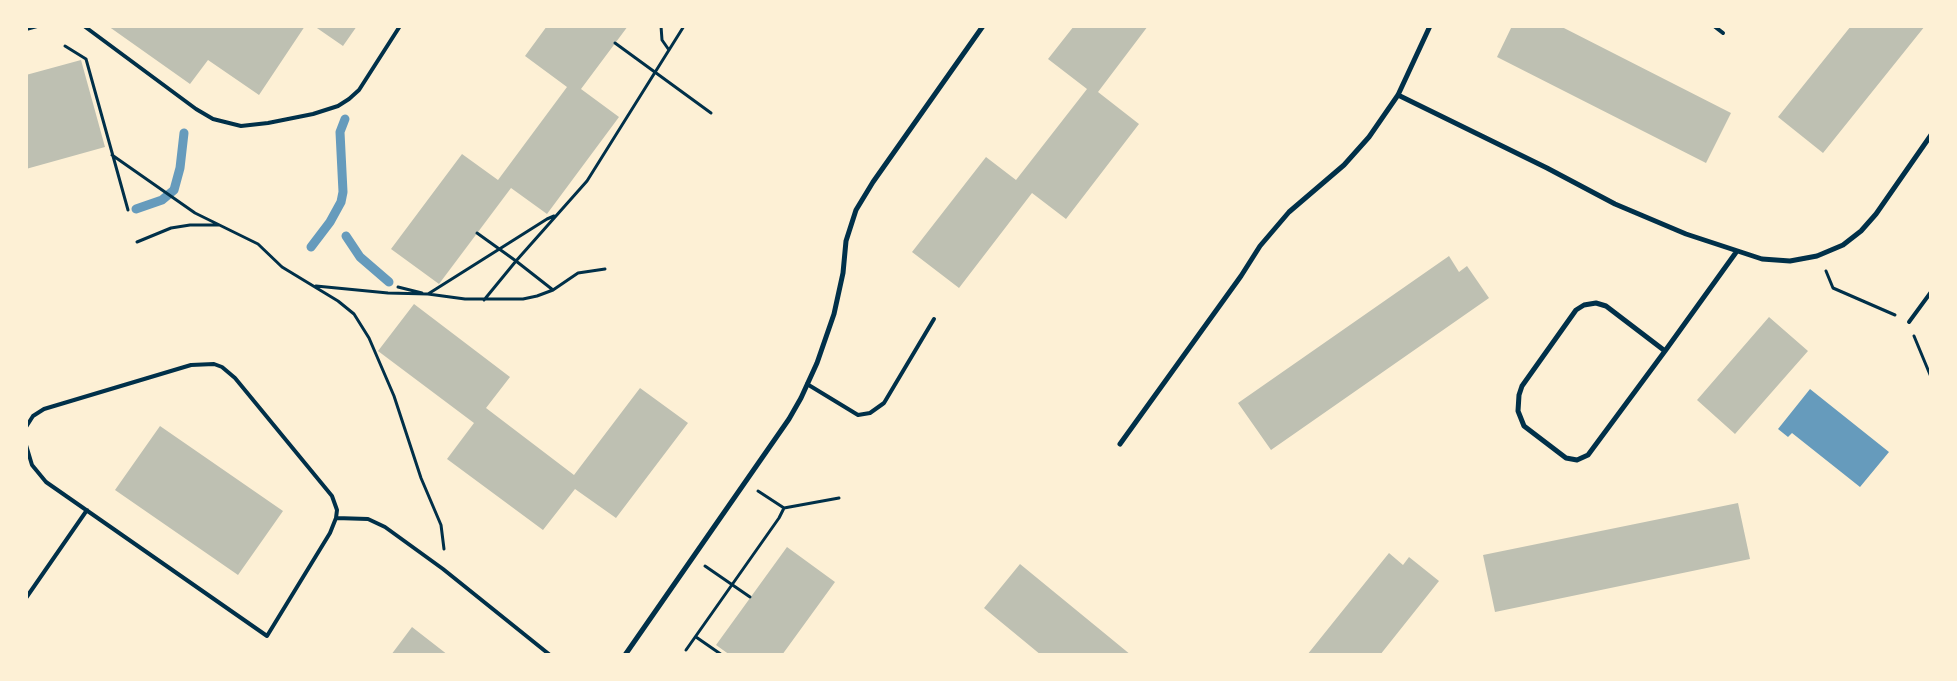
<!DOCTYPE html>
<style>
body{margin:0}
#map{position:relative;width:1957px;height:681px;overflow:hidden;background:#fdf0d5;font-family:Inter,sans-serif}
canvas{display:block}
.frame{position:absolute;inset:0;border:28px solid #fdf0d5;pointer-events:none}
</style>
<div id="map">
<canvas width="1957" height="681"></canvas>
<div class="frame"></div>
</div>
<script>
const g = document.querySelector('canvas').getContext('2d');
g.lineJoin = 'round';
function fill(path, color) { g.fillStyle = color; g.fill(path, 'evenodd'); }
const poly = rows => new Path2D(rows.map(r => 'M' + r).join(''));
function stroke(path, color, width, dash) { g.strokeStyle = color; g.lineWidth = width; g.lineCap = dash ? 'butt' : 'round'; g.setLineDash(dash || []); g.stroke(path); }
fill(poly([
 [1810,389,1889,452,1860,487,1792,433,1788,437,1778,429]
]), '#669bbc');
stroke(poly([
 [136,209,162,200,174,190,180,168,184,133],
 [346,236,360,257,389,282],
 [311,247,330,222,341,202,343,192,340,132,345,119]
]), '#669bbc', 9);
fill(poly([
 [108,26,305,26,259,95,208,60,190,84],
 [314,26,357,26,343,46],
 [547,26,628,26,581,89,619,117,547,214,511,188,439,284,391,249,462,154,498,180,567,87,525,56],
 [1074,26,1148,26,1098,92,1139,124,1066,219,1032,193,959,288,912,252,986,157,1016,180,1087,89,1048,59],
 [1512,26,1560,26,1731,113,1706,163,1497,57],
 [1851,26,1925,26,1823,153,1778,117],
 [81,60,105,147,26,169,26,75],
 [1449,256,1459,272,1467,266,1489,298,1271,450,1238,403],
 [414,304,510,377,486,408,574,475,640,388,688,423,616,518,575,489,543,530,447,459,474,423,378,351],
 [1769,317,1808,351,1735,434,1697,400],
 [160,426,283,511,238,575,115,490],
 [1738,503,1750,559,1495,612,1483,555],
 [787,547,835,582,782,655,730,655,716,645],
 [1389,553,1403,565,1409,557,1439,581,1380,655,1307,655],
 [1020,564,1131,655,1041,655,984,608],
 [412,627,448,655,391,655]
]), '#bec0b2');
stroke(poly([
 [661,26,662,40,669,50],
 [615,43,711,113],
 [65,46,86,59,128,210],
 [112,155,195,213,258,244,282,267,338,301,354,314,369,338,394,396,421,478,441,525,444,549],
 [477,233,516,261,553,290],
 [137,242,171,228,190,225,218,225],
 [1826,271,1833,288,1895,315],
 [316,286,388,293,428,294,547,219,554,216],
 [398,287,422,293],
 [428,294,465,299,523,299,537,296,553,290,578,273,605,269],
 [484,300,516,261,587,181,684,26],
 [1914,336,1931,377],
 [758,491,784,508,839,498],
 [705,566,750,597],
 [696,637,722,655],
 [686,650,779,518,784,508]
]), '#003049', 3);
stroke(poly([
 [84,26,196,109,213,119,241,126,268,123,313,114,338,106,349,99,359,90,400,26],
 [1714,26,1723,33],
 [26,29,37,26],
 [1909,322,1931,292],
 [807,384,858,415,870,413,884,403,934,319],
 [26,427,33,416,44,409,191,365,214,364,222,367,235,378,332,496,337,510,336,518,330,533,267,636,46,482,32,465,26,445],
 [336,518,368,519,385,527,443,569,550,655],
 [26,598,87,510]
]), '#003049', 4);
stroke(poly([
 [1398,95,1547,168,1615,204,1686,234,1762,259,1790,261,1817,256,1843,245,1861,231,1876,214,1931,135],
 [1596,303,1606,306,1665,351,1588,455,1577,460,1566,458,1524,426,1518,411,1519,395,1522,386,1576,310,1584,305,1596,303],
 [1665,351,1737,251],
 [1120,444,1241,276,1260,246,1289,212,1344,165,1369,137,1398,95,1430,26],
 [625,655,789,419,801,398,817,363,834,314,843,273,846,241,856,210,873,182,983,26]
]), '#003049', 5);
</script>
